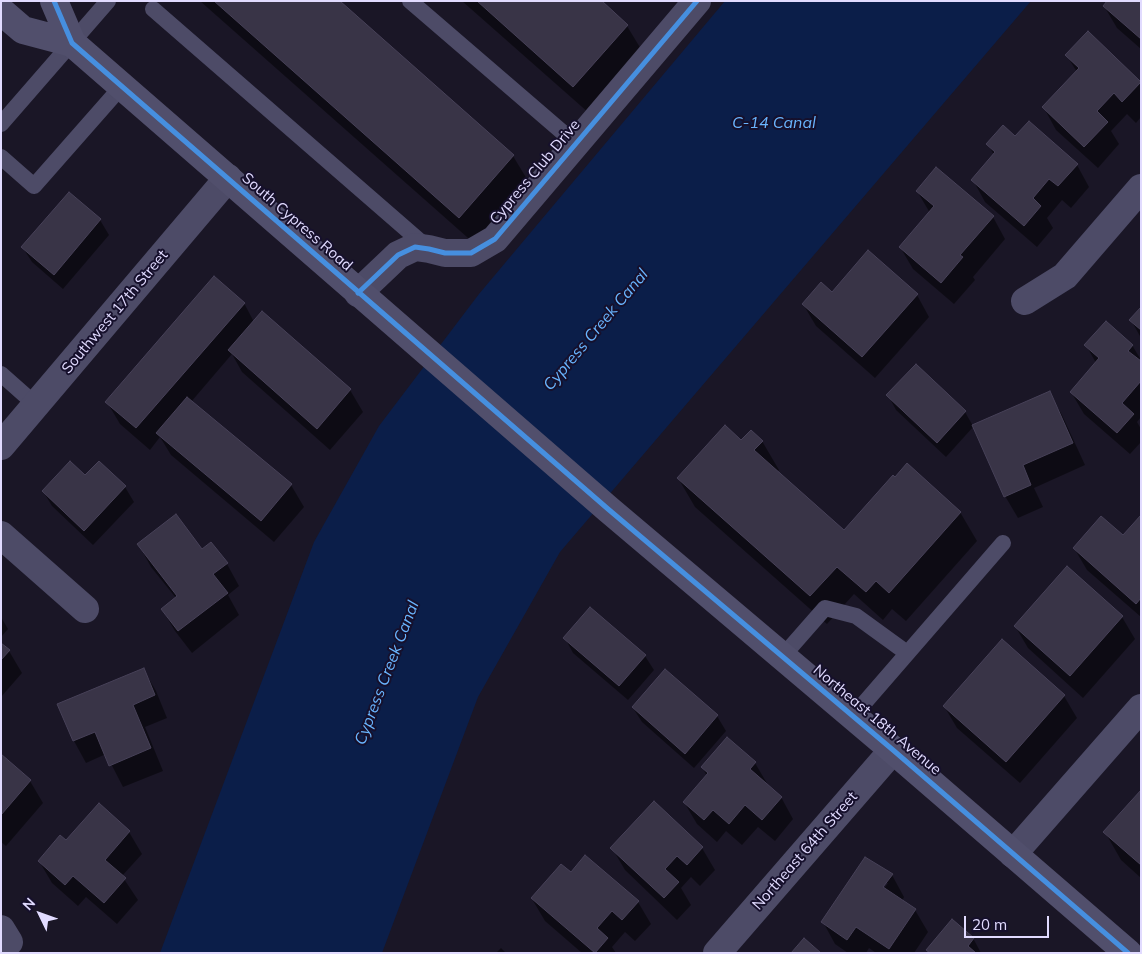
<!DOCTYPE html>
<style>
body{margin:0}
#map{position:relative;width:1142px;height:954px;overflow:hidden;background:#1a1626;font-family:Mulish,sans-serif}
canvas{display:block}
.frame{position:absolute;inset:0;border:2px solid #e1dbff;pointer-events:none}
.north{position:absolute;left:15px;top:889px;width:50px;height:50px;-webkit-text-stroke:4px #16102c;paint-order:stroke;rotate:312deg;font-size:14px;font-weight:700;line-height:20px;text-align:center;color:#e1dbff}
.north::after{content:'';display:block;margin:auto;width:18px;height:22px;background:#e1dbff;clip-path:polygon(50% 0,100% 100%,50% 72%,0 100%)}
.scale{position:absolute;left:964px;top:916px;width:85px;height:22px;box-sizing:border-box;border:2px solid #e1dbff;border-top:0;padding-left:6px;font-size:15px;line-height:18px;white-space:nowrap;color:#e1dbff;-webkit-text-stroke:4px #16102c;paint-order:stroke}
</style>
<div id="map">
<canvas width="1142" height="954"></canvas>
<div class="frame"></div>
<div class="north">N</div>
<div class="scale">20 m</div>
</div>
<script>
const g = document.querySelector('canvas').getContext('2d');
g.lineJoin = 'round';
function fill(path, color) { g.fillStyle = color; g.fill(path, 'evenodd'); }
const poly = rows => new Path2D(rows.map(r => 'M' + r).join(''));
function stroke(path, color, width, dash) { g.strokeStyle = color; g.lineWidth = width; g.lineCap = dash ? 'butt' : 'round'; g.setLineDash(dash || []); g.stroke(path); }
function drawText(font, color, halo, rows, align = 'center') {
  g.font = font + ' Mulish,sans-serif'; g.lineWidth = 4; g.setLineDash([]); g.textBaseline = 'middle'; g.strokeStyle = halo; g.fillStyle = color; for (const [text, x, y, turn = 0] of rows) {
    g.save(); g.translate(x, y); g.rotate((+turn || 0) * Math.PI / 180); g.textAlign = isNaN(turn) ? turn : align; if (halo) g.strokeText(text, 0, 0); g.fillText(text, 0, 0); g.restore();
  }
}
fill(poly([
 [725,1,1031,1,560,552,478,697,382,953,160,953,314,542,379,426,479,294]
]), '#0b1e49');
fill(poly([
 [200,1,338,1,513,156,530,184,476,245],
 [462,1,600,1,627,26,644,54,590,114],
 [1141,1,1141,49,1117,28,1104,6],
 [1067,56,1141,83,1141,117,1136,123,1127,114,1111,131,1119,144,1098,168,1056,130,1044,108,1077,72],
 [1016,138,1077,165,1089,187,1071,208,1062,200,1047,218,1053,228,1037,247,985,202,973,180,994,155,988,144],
 [917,191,993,217,1005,239,973,277,975,280,954,304,913,269,900,247,930,213],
 [100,220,109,235,63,289,32,262,23,248],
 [832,293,917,295,929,317,875,378,816,326,803,304],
 [244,303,254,322,262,313,350,390,363,412,330,450,242,372,232,354,191,402,291,485,304,507,274,542,171,455,160,437,150,450,120,424,107,402],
 [1141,309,1141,338,1131,320],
 [1086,345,1132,345,1141,360,1141,417,1137,422,1141,429,1141,442,1130,454,1084,414,1071,392,1096,363],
 [916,366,965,412,973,426,1049,393,1062,415,1085,465,1034,488,1043,507,1018,518,1005,496,974,426,946,457,896,410,888,395],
 [762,441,779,470,777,472,844,532,960,512,977,541,906,621,892,609,883,620,854,594,827,624,695,507,678,478,741,442],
 [99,462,125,487,134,502,93,545,52,506,43,491,85,477],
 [1141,517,1141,617,1087,570,1074,548,1123,537],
 [139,545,202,551,227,564,239,586,228,595,239,615,192,653,175,631,162,609,176,598,151,567],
 [1067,568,1122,617,1135,639,1083,698,1028,648,1015,626],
 [1,617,8,629,1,637],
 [565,638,645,656,654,670,628,700,573,653],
 [1002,641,1064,696,1077,718,1020,783,957,728,944,706],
 [1,644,9,651,22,673,1,697],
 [143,669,156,691,167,718,145,727,163,771,123,787,106,754,86,763,74,741],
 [665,671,717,716,726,731,694,768,642,722,633,708],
 [1,756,30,781,43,803,6,846,1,842],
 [755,763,768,785,781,797,793,819,775,841,758,827,742,845,726,831,717,842,697,824,684,802,707,776,702,767],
 [1141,792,1141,878,1121,860,1105,832],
 [99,805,129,832,142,854,122,876,138,900,117,924,86,897,78,906,52,883,39,861,66,842],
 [612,848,702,848,715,870,700,886,691,877,681,888,691,905,677,920,625,870],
 [571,874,638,902,651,924,635,941,625,932,612,947,616,953,582,953,545,921,532,899],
 [892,875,904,897,902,901,915,910,928,932,914,953,876,953,869,948,866,953,848,953,835,944,823,922],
 [885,883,888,883,881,893,879,892],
 [973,938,981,953,930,953,928,950],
 [501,948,506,953,496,953]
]), '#0007');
const building = poly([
 [214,1,340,1,514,155,459,218,214,1],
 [477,1,602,1,628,25,573,87,477,1],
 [1107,1,1141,1,1141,39,1103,6,1107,1],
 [1088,31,1141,82,1122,102,1114,93,1097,111,1108,122,1084,147,1042,107,1079,68,1065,55,1088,31],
 [1029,121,1078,164,1058,186,1049,179,1033,198,1041,206,1024,226,971,180,995,152,986,144,1003,125,1015,136,1029,121],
 [936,167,994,216,960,255,963,257,941,283,899,247,934,206,916,191,936,167],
 [69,192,101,219,54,275,21,247,69,192],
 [868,250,918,294,862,357,802,304,821,282,832,292,868,250],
 [214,276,245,303,136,428,105,402,214,276],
 [1141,307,1141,330,1129,320,1141,307],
 [262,311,351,389,317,429,228,350,262,311],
 [1106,321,1133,345,1128,351,1141,361,1141,381,1122,403,1134,414,1117,433,1070,392,1099,358,1084,345,1106,321],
 [916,364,966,411,937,443,886,395,916,364],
 [1050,391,1073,443,1023,465,1031,485,1004,497,972,425,1050,391],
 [187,397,292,484,261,521,156,433,187,397],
 [725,425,741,440,751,430,763,441,754,450,844,530,893,475,895,477,907,463,961,512,889,593,876,581,866,592,837,567,810,596,677,478,725,425],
 [70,461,85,475,99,461,126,486,84,531,42,491,70,461],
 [176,514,202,549,211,542,228,563,213,574,228,593,178,631,161,609,177,596,137,544,176,514],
 [1141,515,1141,598,1136,604,1073,548,1101,516,1123,535,1141,515],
 [1067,566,1123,616,1070,676,1014,626,1067,566],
 [590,607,646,655,619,686,563,638,590,607],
 [1002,639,1065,695,1006,762,943,706,1002,639],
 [1,643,10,650,1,660,1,643],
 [144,668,155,695,133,705,151,748,109,766,95,732,73,741,57,704,144,668],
 [665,669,718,715,685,754,632,707,665,669],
 [727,737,756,762,750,769,782,797,762,820,745,805,729,824,713,810,704,820,683,802,708,773,701,767,727,737],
 [1,754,31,780,1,815,1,754],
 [1141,790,1141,865,1103,832,1141,790],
 [654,801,703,847,687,865,677,856,665,869,679,882,664,898,610,848,654,801],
 [99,803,130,831,105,860,126,878,104,903,73,876,65,885,38,861,60,835,66,840,99,803],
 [585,855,639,901,622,920,612,911,597,928,608,938,595,953,531,898,561,864,571,872,585,855],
 [865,857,893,874,883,887,916,909,889,949,856,927,847,940,821,922,865,857],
 [952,919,974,938,968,946,976,953,930,953,926,950,952,919],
 [804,938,821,953,791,953,804,938]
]);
fill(building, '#393447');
stroke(building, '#474158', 1);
stroke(poly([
 [410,1,575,143],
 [153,9,429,249],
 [1,124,108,1],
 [1,157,34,186,122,86],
 [1,374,36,405],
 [782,657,825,608,856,616,907,653],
 [853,716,1003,543]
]), '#4d4b67', 16);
stroke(poly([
 [358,293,398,255,415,247,429,249,445,253,471,253,495,239,697,1],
 [1025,301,1065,276,1141,188],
 [1,446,228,178],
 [1,535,85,609],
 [1013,854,1141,708],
 [1,929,9,942],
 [717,953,893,750]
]), '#4d4b67', 28);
stroke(poly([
 [54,1,72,43,608,509,893,750,1128,953],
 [1,11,23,30,72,43]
]), '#514f6c', 28);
stroke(poly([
 [54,1,72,43,608,509,893,750,1128,953],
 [358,293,398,255,415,247,429,249,445,253,471,253,495,239,697,1]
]), '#468fdf', 5);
drawText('15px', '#e1dbff', '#16102c', [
 ["Cypress Club Drive",535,172,-50],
 ["South Cypress Road",297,222,41],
 ["Southwest 17th Street",115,312,-50],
 ["Northeast 18th Avenue",877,720,40],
 ["Northeast 64th Street",805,851,-49]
]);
drawText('italic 16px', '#69b5ff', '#16102c', [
 ["C-14 Canal",774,123],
 ["Cypress Creek Canal",596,330,-50],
 ["Cypress Creek Canal",387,673,-69]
]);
</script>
